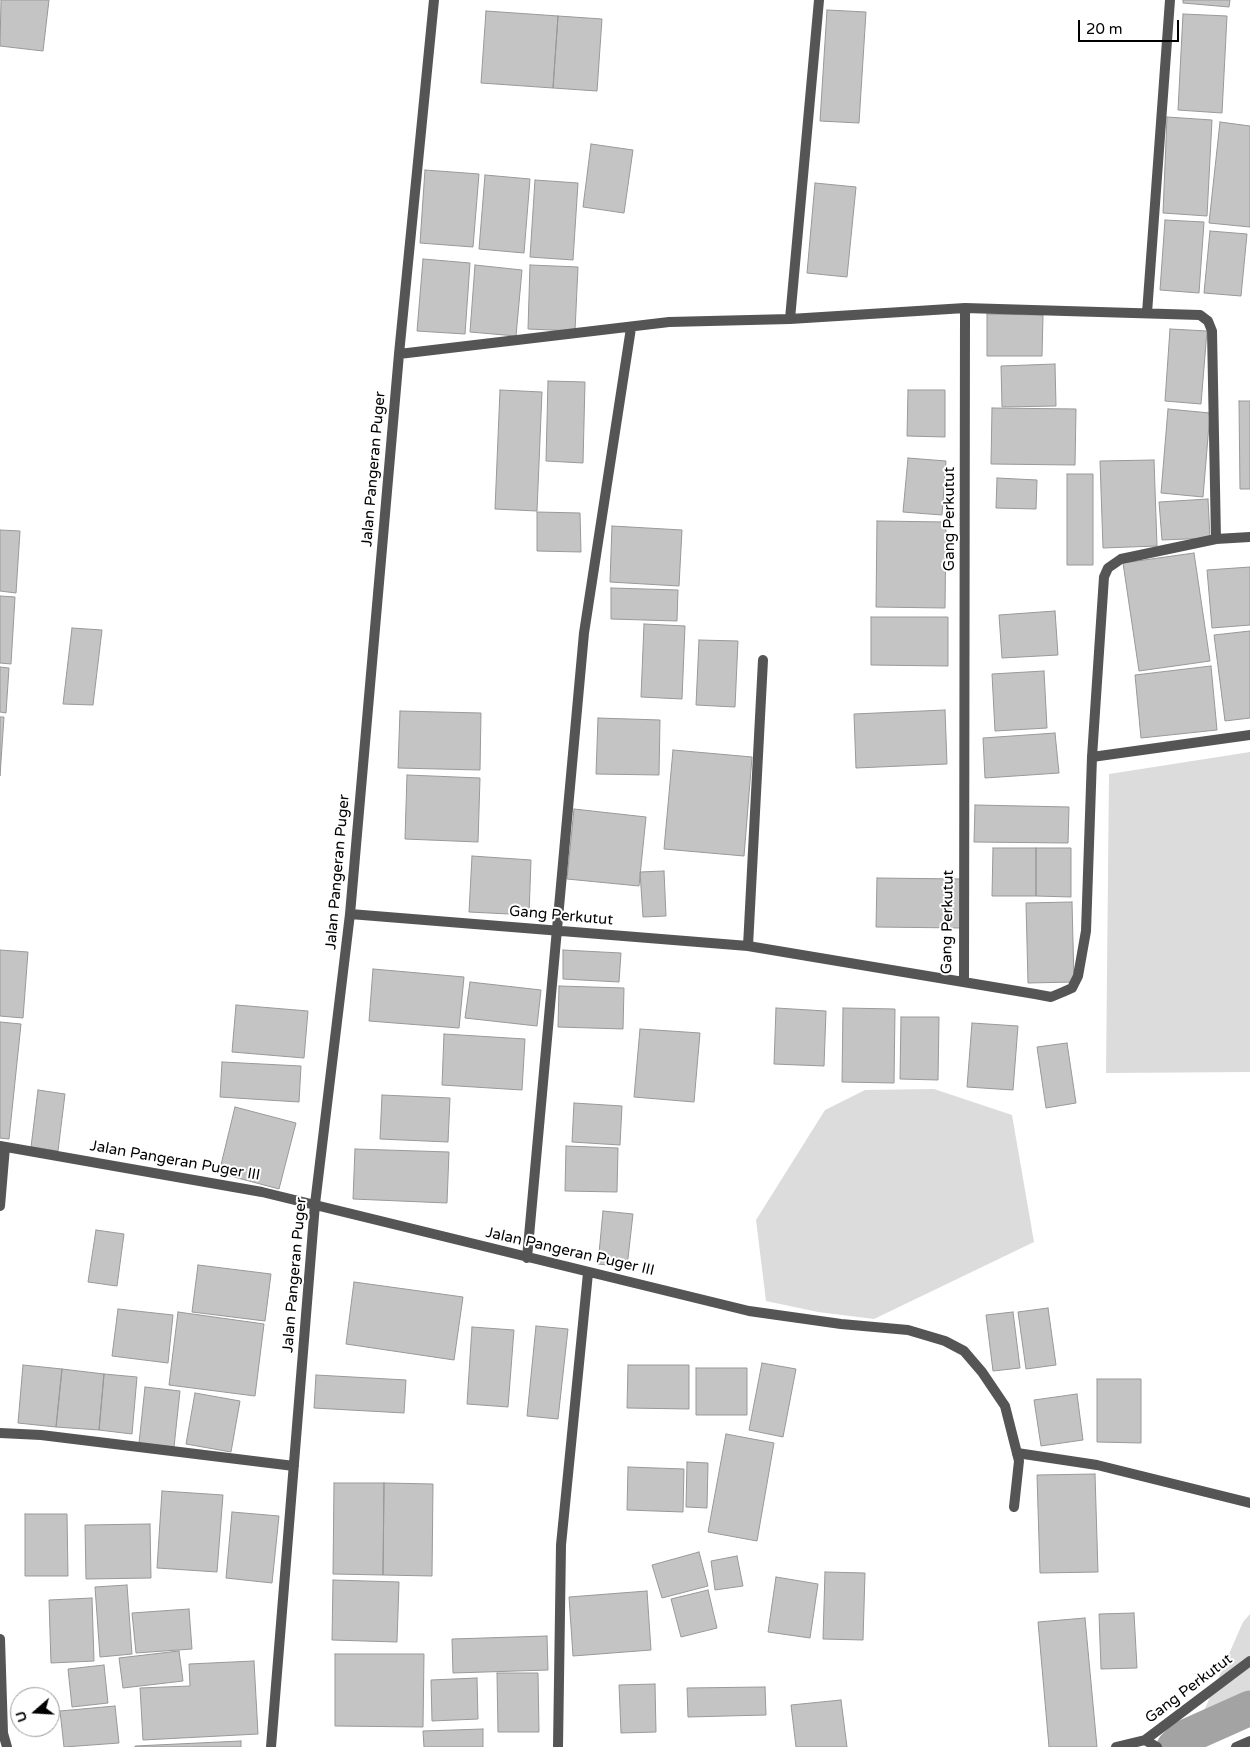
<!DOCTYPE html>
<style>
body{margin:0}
#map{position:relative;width:1250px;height:1747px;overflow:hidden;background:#fff;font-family:"Varela Round",sans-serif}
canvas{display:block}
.north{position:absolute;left:10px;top:1687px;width:50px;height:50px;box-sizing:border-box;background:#fff;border:1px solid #999;border-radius:50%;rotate:251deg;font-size:14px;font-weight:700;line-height:20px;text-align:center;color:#000}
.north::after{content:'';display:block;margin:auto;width:18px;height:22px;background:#000;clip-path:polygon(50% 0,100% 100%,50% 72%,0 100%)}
.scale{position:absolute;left:1078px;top:20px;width:101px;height:22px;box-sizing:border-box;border:2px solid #000;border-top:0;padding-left:6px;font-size:15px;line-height:18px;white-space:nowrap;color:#000;-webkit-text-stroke:4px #fff;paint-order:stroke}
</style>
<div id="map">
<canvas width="1250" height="1747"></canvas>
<div class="north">U</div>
<div class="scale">20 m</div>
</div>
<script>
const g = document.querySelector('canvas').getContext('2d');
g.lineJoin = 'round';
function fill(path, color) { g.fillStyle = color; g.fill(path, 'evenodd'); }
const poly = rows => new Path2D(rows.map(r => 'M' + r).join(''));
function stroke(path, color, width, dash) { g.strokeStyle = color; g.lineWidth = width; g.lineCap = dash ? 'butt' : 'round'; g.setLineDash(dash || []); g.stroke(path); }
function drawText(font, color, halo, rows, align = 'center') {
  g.font = font + ' "Varela Round",sans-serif'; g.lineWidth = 4; g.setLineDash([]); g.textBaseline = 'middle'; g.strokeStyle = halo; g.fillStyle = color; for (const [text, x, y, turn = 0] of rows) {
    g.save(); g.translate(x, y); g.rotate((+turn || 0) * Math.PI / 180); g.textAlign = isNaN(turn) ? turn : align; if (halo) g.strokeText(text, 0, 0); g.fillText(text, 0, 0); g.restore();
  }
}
fill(poly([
 [1250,752,1250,1072,1106,1073,1109,774],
 [934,1089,1012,1115,1034,1242,874,1319,818,1312,766,1301,756,1220,825,1110,865,1090],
 [1250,1614,1250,1698,1200,1720,1243,1622]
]), '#dcdcdc');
stroke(poly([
 [1174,1747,1183,1738,1250,1708]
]), '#a3a3a3', 35);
const building = poly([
 [1,0,49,0,43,51,0,46,1,0],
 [1183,0,1230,0,1229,7,1183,3,1183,0],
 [827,10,866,12,859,123,820,121,827,10],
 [486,11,558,16,553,88,481,83,486,11],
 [1183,14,1227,16,1222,113,1178,110,1183,14],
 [558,16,602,19,597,91,553,88,558,16],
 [1167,117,1212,120,1207,216,1163,213,1167,117],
 [1220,122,1250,126,1250,227,1209,223,1220,122],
 [591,144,633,150,624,213,583,207,591,144],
 [425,170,479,174,473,247,420,243,425,170],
 [485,175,530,179,524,253,479,249,485,175],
 [535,180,578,183,573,260,530,257,535,180],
 [815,183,856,187,847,277,807,273,815,183],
 [1165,220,1204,222,1199,293,1160,290,1165,220],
 [1210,231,1247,234,1241,296,1204,293,1210,231],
 [423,259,470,263,465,334,417,331,423,259],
 [475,265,522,270,516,336,470,332,475,265],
 [530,265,578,267,575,331,528,329,530,265],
 [987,314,1043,315,1042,356,987,356,987,314],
 [1170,329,1207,331,1201,404,1165,401,1170,329],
 [1055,364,1056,406,1002,407,1001,366,1055,364],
 [548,381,585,382,583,463,546,461,548,381],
 [500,390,542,392,537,511,495,509,500,390],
 [908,390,945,390,945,437,907,436,908,390],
 [1239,401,1250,401,1250,489,1240,489,1239,401],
 [992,408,1076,409,1075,465,991,464,992,408],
 [1168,409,1210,413,1203,497,1161,493,1168,409],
 [908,458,946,461,942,515,903,512,908,458],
 [1154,460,1157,546,1103,548,1100,461,1154,460],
 [1067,474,1093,474,1093,565,1067,565,1067,474],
 [997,478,1037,480,1036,509,996,508,997,478],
 [1208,499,1210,538,1162,540,1159,502,1208,499],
 [537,512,580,513,581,552,537,551,537,512],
 [877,521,946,522,945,608,876,607,877,521],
 [612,526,682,530,679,586,610,582,612,526],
 [0,530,20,531,16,593,0,591,0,530],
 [1194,553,1210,661,1139,671,1123,563,1194,553],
 [1250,567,1250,625,1212,628,1207,570,1250,567],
 [611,588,678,590,677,621,611,619,611,588],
 [0,596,15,597,11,664,0,663,0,596],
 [1055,611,1058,655,1002,658,999,615,1055,611],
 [871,617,948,617,948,666,871,665,871,617],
 [644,624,685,626,682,699,641,697,644,624],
 [72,628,102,630,93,705,63,704,72,628],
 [1250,631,1250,718,1225,721,1214,635,1250,631],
 [699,640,738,641,735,707,696,705,699,640],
 [1211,666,1217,730,1141,738,1135,675,1211,666],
 [0,667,9,668,6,713,0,712,0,667],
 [1044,671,1047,728,995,731,992,674,1044,671],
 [945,710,947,764,856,768,854,714,945,710],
 [400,711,481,713,480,770,398,768,400,711],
 [0,717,4,717,0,776,0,717],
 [598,718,660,720,659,775,596,774,598,718],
 [1055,733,1059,773,985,778,983,738,1055,733],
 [673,750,752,757,744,856,664,849,673,750],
 [407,775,480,778,478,842,405,839,407,775],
 [975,805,1069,807,1068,843,974,842,975,805],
 [574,809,646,817,639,886,567,879,574,809],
 [993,848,1036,848,1036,896,992,896,993,848],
 [1036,848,1071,848,1071,897,1036,896,1036,848],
 [472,856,531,860,529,915,469,912,472,856],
 [664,871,666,916,643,917,640,872,664,871],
 [877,878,961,879,961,928,876,927,877,878],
 [1072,902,1074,982,1028,983,1026,903,1072,902],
 [0,950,28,952,23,1018,0,1016,0,950],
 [563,950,621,953,619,982,563,979,563,950],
 [373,969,464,977,459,1028,369,1021,373,969],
 [470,982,541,990,537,1026,465,1018,470,982],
 [559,986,624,988,623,1029,558,1027,559,986],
 [236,1005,308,1011,304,1058,232,1052,236,1005],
 [776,1008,826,1011,824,1066,774,1064,776,1008],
 [843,1008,895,1009,894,1083,842,1082,843,1008],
 [901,1017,939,1017,938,1080,900,1079,901,1017],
 [0,1022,21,1024,9,1139,0,1138,0,1022],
 [972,1023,1018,1026,1013,1090,967,1087,972,1023],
 [640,1029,700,1033,694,1102,634,1097,640,1029],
 [444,1034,525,1039,522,1090,442,1085,444,1034],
 [1067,1043,1076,1103,1046,1108,1037,1047,1067,1043],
 [222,1062,301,1066,299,1102,220,1097,222,1062],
 [38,1090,65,1094,58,1151,31,1147,38,1090],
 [382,1095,450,1098,448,1142,380,1139,382,1095],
 [574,1103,622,1106,620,1145,572,1142,574,1103],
 [235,1107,296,1123,279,1189,219,1173,235,1107],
 [566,1146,618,1148,617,1192,565,1191,566,1146],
 [355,1149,449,1152,447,1203,353,1199,355,1149],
 [603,1211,633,1214,627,1267,598,1264,603,1211],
 [96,1230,124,1234,117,1286,88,1282,96,1230],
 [198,1265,271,1274,265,1321,192,1312,198,1265],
 [354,1282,463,1297,454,1360,346,1344,354,1282],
 [1048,1308,1056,1365,1026,1369,1018,1312,1048,1308],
 [118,1309,173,1315,168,1363,112,1356,118,1309],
 [178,1312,264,1324,255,1396,169,1385,178,1312],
 [1013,1312,1020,1368,993,1371,986,1315,1013,1312],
 [536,1326,568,1329,558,1419,527,1416,536,1326],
 [472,1327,514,1330,508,1407,467,1404,472,1327],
 [762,1363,796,1369,783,1437,749,1430,762,1363],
 [23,1365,62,1369,56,1427,18,1423,23,1365],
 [628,1365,689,1365,689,1409,627,1408,628,1365],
 [696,1368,747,1368,747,1415,696,1415,696,1368],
 [62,1369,104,1374,99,1430,56,1427,62,1369],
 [104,1374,137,1377,132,1434,99,1430,104,1374],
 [316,1375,406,1380,404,1413,314,1408,316,1375],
 [1097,1379,1141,1379,1141,1443,1097,1442,1097,1379],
 [145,1387,180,1391,174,1447,139,1443,145,1387],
 [195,1393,240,1401,231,1452,186,1444,195,1393],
 [1077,1394,1083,1440,1041,1446,1034,1400,1077,1394],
 [726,1434,774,1443,757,1541,708,1532,726,1434],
 [687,1462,708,1463,707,1508,686,1507,687,1462],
 [628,1467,684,1469,683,1512,627,1510,628,1467],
 [1095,1474,1098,1572,1040,1573,1037,1475,1095,1474],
 [334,1483,384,1483,383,1575,333,1574,334,1483],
 [384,1483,433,1484,432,1576,383,1575,384,1483],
 [162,1491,223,1495,217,1572,157,1568,162,1491],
 [232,1512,279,1516,272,1583,226,1578,232,1512],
 [25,1514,67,1514,68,1576,25,1576,25,1514],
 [150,1524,151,1578,86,1579,85,1525,150,1524],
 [699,1552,708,1586,662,1598,652,1565,699,1552],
 [737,1556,743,1586,715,1590,711,1561,737,1556],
 [825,1572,865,1573,863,1640,823,1639,825,1572],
 [776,1577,818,1584,810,1638,768,1632,776,1577],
 [333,1580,399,1582,397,1642,332,1640,333,1580],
 [127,1585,132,1654,100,1657,95,1587,127,1585],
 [708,1590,717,1628,681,1637,671,1599,708,1590],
 [647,1591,651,1650,573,1656,569,1597,647,1591],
 [92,1598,94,1661,51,1663,49,1600,92,1598],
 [189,1609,192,1649,136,1653,132,1613,189,1609],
 [1134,1613,1137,1668,1101,1669,1099,1614,1134,1613],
 [1085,1618,1097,1747,1049,1747,1038,1622,1085,1618],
 [547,1636,548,1670,453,1673,452,1639,547,1636],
 [179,1651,183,1681,123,1688,119,1658,179,1651],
 [335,1654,424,1654,423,1727,335,1726,335,1654],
 [254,1661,258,1734,143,1740,140,1688,190,1686,189,1664,254,1661],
 [104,1665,108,1703,72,1707,68,1669,104,1665],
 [497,1673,538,1673,539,1732,498,1732,497,1673],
 [477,1678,478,1719,432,1721,431,1680,477,1678],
 [655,1684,656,1732,621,1733,619,1685,655,1684],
 [765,1687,766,1715,688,1717,687,1688,765,1687],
 [841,1700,847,1747,796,1747,791,1705,841,1700],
 [115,1706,119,1743,64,1747,60,1711,115,1706],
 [483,1729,483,1747,424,1747,423,1731,483,1729],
 [241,1741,241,1747,135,1747,135,1746,241,1741]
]);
fill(building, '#c4c4c4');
stroke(building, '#999', 1);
stroke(poly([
 [1092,757,1250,735],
 [1017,1453,1097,1465,1250,1503]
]), '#555', 10);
stroke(poly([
 [1147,313,1170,0],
 [790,319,819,0],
 [399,354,669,322,790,319,965,308,1200,315,1208,321,1212,331,1216,539],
 [350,914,748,946,1035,994,1051,997,1063,992,1072,988,1078,976,1086,931,1092,757,1104,577,1108,568,1121,559,1216,539,1250,537],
 [748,946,763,660],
 [964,981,965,308],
 [0,1146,262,1192,749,1311,841,1324,908,1330,945,1341,964,1351,982,1372,1005,1406,1019,1461,1014,1507],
 [0,1206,5,1147],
 [527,1258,584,633,631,328],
 [0,1433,41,1435,294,1466],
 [0,1639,3,1733,7,1747],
 [1145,1740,1250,1661],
 [271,1747,315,1204,350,914,399,354,434,0],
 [558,1747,561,1545,588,1273],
 [1116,1747,1145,1740,1157,1747]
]), '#555', 10);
stroke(poly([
 [1236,1747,1250,1741]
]), '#555', 10);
drawText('15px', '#000', '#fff', [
 ["Jalan Pangeran Puger",374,469,-85],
 ["Gang Perkutut",950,519,-90],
 ["Jalan Pangeran Puger",338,872,-85],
 ["Gang Perkutut",561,916,5],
 ["Gang Perkutut",948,922,-89],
 ["Jalan Pangeran Puger III",175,1161,10],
 ["Jalan Pangeran Puger III",570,1252,13],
 ["Jalan Pangeran Puger",295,1275,-85],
 ["Gang Perkutut",1189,1689,-37]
]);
</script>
